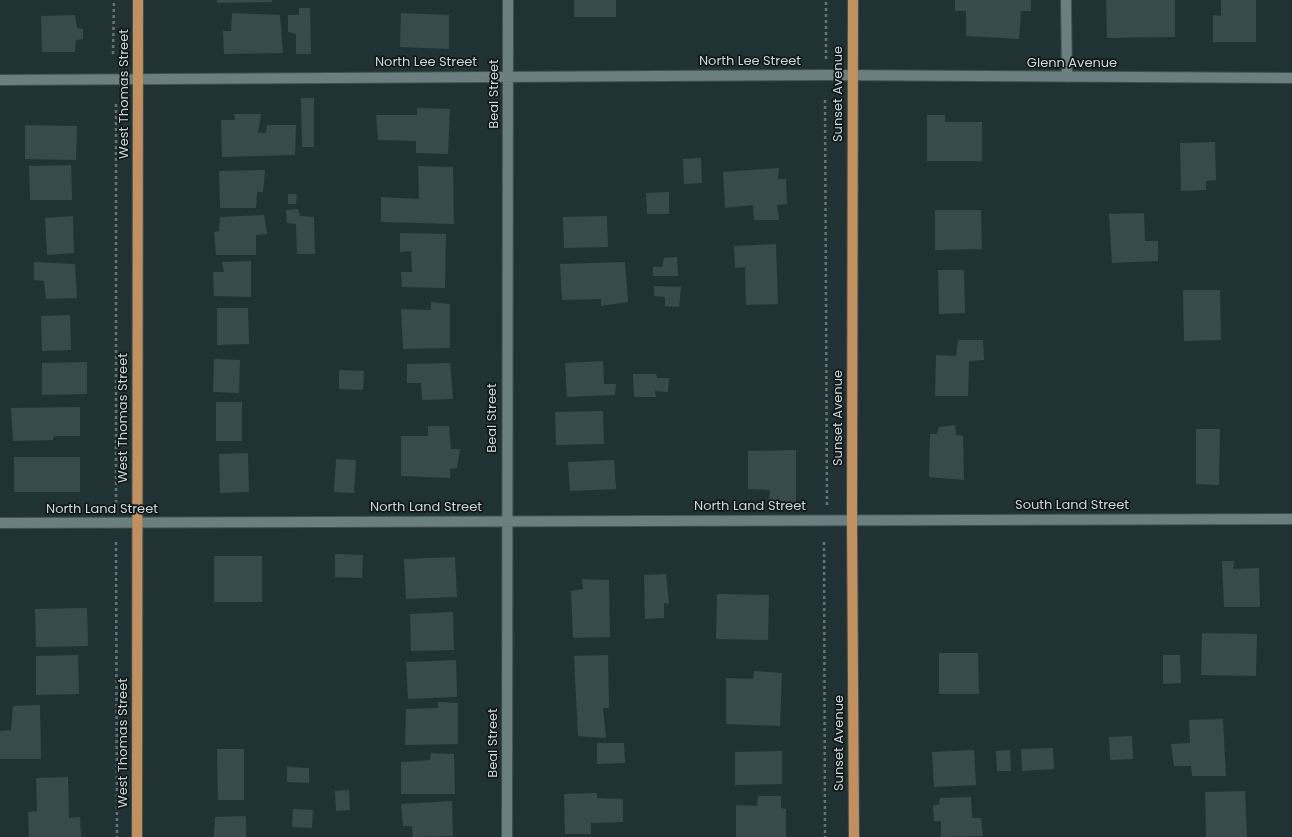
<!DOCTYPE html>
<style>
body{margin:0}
canvas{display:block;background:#213234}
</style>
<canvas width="1292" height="837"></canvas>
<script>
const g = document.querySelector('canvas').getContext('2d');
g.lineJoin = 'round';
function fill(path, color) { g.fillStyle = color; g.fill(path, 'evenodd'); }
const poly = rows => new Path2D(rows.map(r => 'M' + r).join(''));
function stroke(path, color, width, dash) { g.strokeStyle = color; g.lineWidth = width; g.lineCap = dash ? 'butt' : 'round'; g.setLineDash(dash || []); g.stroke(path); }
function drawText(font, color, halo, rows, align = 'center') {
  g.font = font + ' Poppins,sans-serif'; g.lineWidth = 3.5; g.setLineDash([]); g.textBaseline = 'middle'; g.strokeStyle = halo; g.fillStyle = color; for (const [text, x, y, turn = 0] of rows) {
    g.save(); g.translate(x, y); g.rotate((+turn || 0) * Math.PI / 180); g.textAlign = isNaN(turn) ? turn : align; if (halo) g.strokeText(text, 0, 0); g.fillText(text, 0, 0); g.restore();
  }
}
fill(poly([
 [217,0,272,0,272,2,217,3],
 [574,0,616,0,616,17,574,17],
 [955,0,1031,0,1031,11,1021,11,1019,39,966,36,966,11,955,11],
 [1106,0,1175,0,1175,37,1107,38],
 [1221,0,1256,0,1256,42,1213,42,1213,15,1221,16],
 [299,8,310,8,311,54,296,54,296,34,288,32,288,15,299,15],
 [232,13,280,15,283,53,224,54,223,31,231,31],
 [401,13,449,15,449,49,400,47],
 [75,15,77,28,83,29,83,39,76,40,75,52,42,52,41,16],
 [301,98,314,98,314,147,302,147],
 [417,108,450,109,448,154,416,153,416,141,378,140,376,115,417,115],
 [234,114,261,114,258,133,266,133,267,125,296,125,295,155,222,157,221,120,235,120],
 [927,115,945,115,945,122,982,122,982,161,927,161],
 [25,125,77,126,76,160,25,159],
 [1215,142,1216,180,1206,181,1206,190,1181,191,1180,143],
 [701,158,702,183,684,184,683,159],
 [71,165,72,200,30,200,29,166],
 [418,166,453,167,454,224,381,222,381,197,419,199],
 [779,168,778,179,786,179,787,204,777,205,779,220,754,220,753,205,725,208,723,172],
 [265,170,263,192,257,192,256,208,220,208,219,171],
 [669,192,669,214,647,214,646,193],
 [288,194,297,194,296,204,288,204],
 [298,209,300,216,314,217,315,254,297,254,296,224,287,223,286,210],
 [935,210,981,210,982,249,935,250],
 [1144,213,1145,241,1158,241,1158,261,1112,263,1109,214],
 [264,215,267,234,256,235,256,255,216,255,214,232,219,231,220,217],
 [73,216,74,253,47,255,45,218],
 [607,216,608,247,564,248,563,217],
 [400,233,446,234,445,288,402,287,401,272,412,272,411,251,400,252],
 [776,244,778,304,746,305,745,267,735,268,734,246],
 [677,257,678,276,653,276,653,267,662,267,664,258],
 [251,261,251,297,214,296,213,272,224,272,222,262],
 [34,262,75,264,77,298,46,299,44,281,34,280],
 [625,262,628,302,601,306,601,299,562,300,560,264],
 [938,270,964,270,965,313,939,314],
 [654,286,681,287,679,307,665,306,665,297,654,296],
 [1183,290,1220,290,1221,340,1184,341],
 [431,302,450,304,450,348,403,349,401,309,431,310],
 [217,308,248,308,249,344,217,345],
 [70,315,71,350,42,351,41,316],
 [958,340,983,340,984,360,969,361,968,396,935,396,936,355,956,356],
 [214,359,240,360,239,393,213,392],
 [603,361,604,384,616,384,615,395,567,397,565,363],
 [87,362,87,394,42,395,42,363],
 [450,363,453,399,422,400,421,383,407,383,407,364],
 [339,370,364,371,363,390,339,389],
 [633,374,656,374,657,378,669,378,668,392,655,391,656,397,634,397],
 [216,402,242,402,242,441,216,441],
 [80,407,80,436,54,436,53,440,13,441,11,408],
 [603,411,604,444,556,445,555,412],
 [955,425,956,435,963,436,964,480,929,477,930,434,937,434,939,427],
 [428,426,449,426,451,449,460,449,457,468,450,469,450,478,401,476,401,436,428,436],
 [1196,429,1220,429,1219,485,1196,484],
 [796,450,796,502,769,503,770,490,748,489,748,451],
 [248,453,249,492,220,493,219,454],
 [14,457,80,457,80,492,14,492],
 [336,459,356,460,354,493,334,492],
 [614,460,616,489,570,491,568,462],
 [335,554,363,555,362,578,335,577],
 [214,556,262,556,262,602,214,602],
 [455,557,457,597,406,599,404,559],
 [1222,561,1234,561,1233,569,1259,568,1260,607,1224,607],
 [666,574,669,604,664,603,664,618,645,619,644,575],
 [582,579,609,580,610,637,573,638,571,591,583,589],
 [717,594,769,595,768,640,716,639],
 [87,608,88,646,36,647,35,609],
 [453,612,454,650,411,651,410,614],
 [1202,633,1257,634,1256,676,1201,675],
 [939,653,978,653,979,694,939,694],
 [78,655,79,694,36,695,36,656],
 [608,655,609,708,603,708,606,738,578,736,574,656],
 [1163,655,1180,655,1181,683,1163,684],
 [456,660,457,697,408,699,406,662],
 [754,671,782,673,780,726,726,724,726,678,753,679],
 [438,702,458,703,458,744,405,745,406,709,438,708],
 [40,705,41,759,0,759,0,731,11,730,13,706],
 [1223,719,1226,776,1192,776,1191,766,1174,766,1171,744,1190,743,1189,720],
 [1132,736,1133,759,1110,760,1109,737],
 [597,743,624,743,625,763,597,764],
 [1053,748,1054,769,1022,771,1021,749],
 [217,749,244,749,244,800,218,800],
 [974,750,976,785,934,787,932,752],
 [1010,750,1011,771,997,771,996,751],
 [782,751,782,784,735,785,735,752],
 [431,753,454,754,455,794,401,794,401,762,430,760],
 [287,767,309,768,309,783,287,782],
 [68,777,69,818,80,817,81,837,29,837,28,812,37,811,36,778],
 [349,790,350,810,336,811,335,791],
 [1245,791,1247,837,1206,837,1205,792],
 [597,793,597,798,623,799,623,822,591,823,591,834,565,834,564,794],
 [758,796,781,796,781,808,786,809,786,837,736,837,736,805,757,806],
 [971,797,972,818,981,818,983,836,941,837,941,821,934,821,933,806,939,804,940,798],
 [452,801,453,836,413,837,412,826,403,826,401,804],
 [293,809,313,810,312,828,292,827],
 [246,816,246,837,214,837,215,817]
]), '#384a4c');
const minor = poly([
 [1066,0,1067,77],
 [0,80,825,75,1292,78],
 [0,523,1292,519],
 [507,837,508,0]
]);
const major = poly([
 [853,0,852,520,854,837],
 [137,837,138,0]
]);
stroke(minor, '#404f50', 12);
stroke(major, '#404f50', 12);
stroke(poly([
 [113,54,114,0],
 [826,59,826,0],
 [825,100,827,505],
 [116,503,116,101],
 [116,542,117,837],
 [824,542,825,837]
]), '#657375', 2.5, [3, 3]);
stroke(minor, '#6b7e80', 10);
stroke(major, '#c28f5f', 10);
drawText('13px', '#ccd6d7', '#111819', [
 ["North Lee Street",750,62],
 ["North Lee Street",426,63],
 ["Glenn Avenue",1072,64],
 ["West Thomas Street",125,94,-90],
 ["Beal Street",495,94,-90],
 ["Sunset Avenue",839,94,-90],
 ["West Thomas Street",124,418,-90],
 ["Beal Street",493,418,-90],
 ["Sunset Avenue",839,418,-90],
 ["South Land Street",1072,506],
 ["North Land Street",750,507],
 ["North Land Street",426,508],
 ["North Land Street",102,510],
 ["West Thomas Street",124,743,-90],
 ["Beal Street",494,743,-90],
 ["Sunset Avenue",840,743,-90]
]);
</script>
